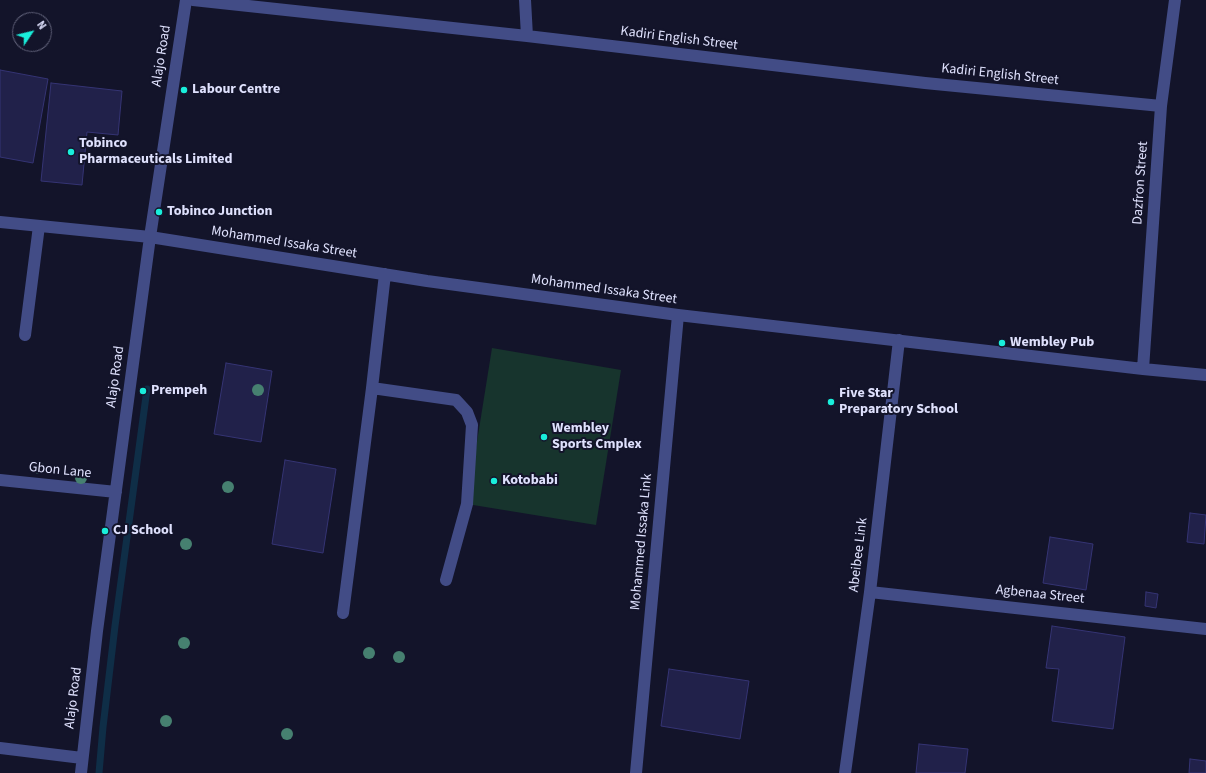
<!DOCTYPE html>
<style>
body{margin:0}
#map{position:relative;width:1206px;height:773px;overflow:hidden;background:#13142a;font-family:"Source Sans 3",sans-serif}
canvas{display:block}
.north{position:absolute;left:12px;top:12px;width:40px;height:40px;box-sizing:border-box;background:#13142a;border:1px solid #65667e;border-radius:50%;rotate:55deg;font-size:11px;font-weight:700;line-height:16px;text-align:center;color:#dfe1fd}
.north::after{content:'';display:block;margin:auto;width:14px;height:18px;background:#19eedb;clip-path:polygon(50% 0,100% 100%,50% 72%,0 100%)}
</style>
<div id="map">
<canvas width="1206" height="773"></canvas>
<div class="north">N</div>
</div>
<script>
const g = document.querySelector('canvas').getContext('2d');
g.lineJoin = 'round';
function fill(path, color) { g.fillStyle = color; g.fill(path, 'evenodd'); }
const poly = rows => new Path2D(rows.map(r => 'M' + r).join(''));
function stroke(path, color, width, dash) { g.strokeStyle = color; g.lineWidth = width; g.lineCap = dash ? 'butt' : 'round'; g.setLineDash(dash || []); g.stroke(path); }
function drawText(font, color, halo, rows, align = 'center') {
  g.font = font + ' "Source Sans 3",sans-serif'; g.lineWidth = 4; g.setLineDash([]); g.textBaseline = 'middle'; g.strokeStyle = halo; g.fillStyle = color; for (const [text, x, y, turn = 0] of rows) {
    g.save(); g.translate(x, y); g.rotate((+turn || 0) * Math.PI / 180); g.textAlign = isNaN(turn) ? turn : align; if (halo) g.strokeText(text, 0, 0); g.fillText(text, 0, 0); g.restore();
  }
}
fill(poly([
 [492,348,621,370,596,525,467,504]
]), '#17342d');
stroke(poly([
 [99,773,103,727,115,626,147,389]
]), '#0f2e47', 7);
const building = poly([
 [0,70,48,79,33,163,0,157,0,70],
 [51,83,122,91,118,135,87,132,82,185,41,181,51,83],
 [226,363,272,371,261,442,214,434,226,363],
 [285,460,336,469,323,553,272,544,285,460],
 [1190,513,1206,515,1204,544,1187,542,1190,513],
 [1050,537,1093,544,1086,590,1043,583,1050,537],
 [1146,592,1158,594,1156,608,1145,606,1146,592],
 [1052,626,1125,637,1113,729,1052,721,1059,669,1046,668,1052,626],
 [669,669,749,681,740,739,661,726,669,669],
 [919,744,968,749,965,773,916,773,919,744],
 [1190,759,1206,761,1206,773,1189,773,1190,759]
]);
fill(building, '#21214a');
stroke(building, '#353474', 1);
stroke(poly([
 [193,0,527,36,925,83,1161,106],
 [525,0,527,36],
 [0,222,150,237,427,281,678,315,1143,369,1206,375],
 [25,335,39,226],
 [1143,369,1161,106,1175,0],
 [372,388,456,400,467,412,472,425,467,504,446,580],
 [0,480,116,492],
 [870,592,1206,629],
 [343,613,372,388,385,274],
 [0,748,82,758],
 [81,773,97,631,150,237,186,0],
 [636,773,678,315],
 [845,773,870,592,899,340]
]), '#424c86', 12);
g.fillStyle = '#468070';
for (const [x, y] of [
 [258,390],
 [39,468],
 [81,478],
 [228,487],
 [186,544],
 [184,643],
 [369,653],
 [399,657],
 [166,721],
 [287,734]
]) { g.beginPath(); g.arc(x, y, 6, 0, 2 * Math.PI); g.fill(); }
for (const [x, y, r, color] of [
 [184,90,4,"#19eedb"],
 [71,152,4,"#19eedb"],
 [159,212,4,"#19eedb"],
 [1002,343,4,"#19eedb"],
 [143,391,4,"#19eedb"],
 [831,402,4,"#19eedb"],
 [544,437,4,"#19eedb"],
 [494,481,4,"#19eedb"],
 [105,531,4,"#19eedb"]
]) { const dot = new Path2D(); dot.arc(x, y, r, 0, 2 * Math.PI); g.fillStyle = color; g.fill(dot); stroke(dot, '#13142a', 1.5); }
drawText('14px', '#dfe1fd', '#13142a', [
 ["Kadiri English Street",679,39,7],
 ["Alajo Road",162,56,-81],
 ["Kadiri English Street",1000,75,6],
 ["Dazfron Street",1141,183,-86],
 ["Mohammed Issaka Street",284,243,9],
 ["Mohammed Issaka Street",604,290,8],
 ["Alajo Road",116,377,-82],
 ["Gbon Lane",60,471,6],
 ["Mohammed Issaka Link",642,542,-85],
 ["Abeibee Link",859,555,-83],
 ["Agbenaa Street",1040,595,6],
 ["Alajo Road",74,698,-83]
]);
drawText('bold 14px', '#dfe1fd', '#13142a', [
 ["Labour Centre",192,90],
 ["Tobinco",79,144],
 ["Pharmaceuticals Limited",79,160],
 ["Tobinco Junction",167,212],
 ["Wembley Pub",1010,343],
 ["Prempeh",151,391],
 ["Five Star",839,394],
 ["Preparatory School",839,410],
 ["Wembley",552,429],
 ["Sports Cmplex",552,445],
 ["Kotobabi",502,481],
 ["CJ School",113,531]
], 'left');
</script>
